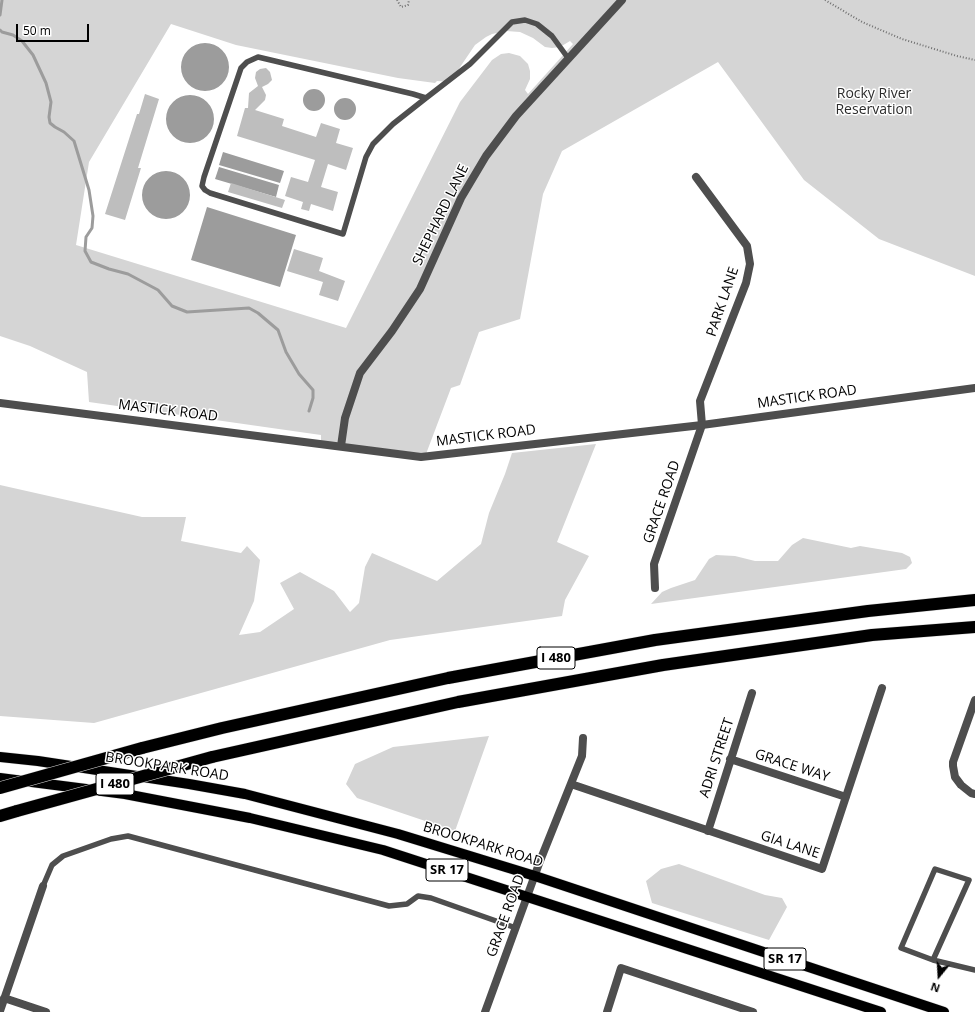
<!DOCTYPE html>
<style>
body{margin:0}
#map{position:relative;width:975px;height:1012px;overflow:hidden;background:#fff;font-family:"Open Sans",sans-serif}
canvas{display:block}
.north{position:absolute;left:919px;top:956px;width:40px;height:40px;-webkit-text-stroke:3px #fff;paint-order:stroke;rotate:198deg;font-size:11px;font-weight:700;line-height:16px;text-align:center;color:#000}
.north::after{content:'';display:block;margin:auto;width:14px;height:18px;background:#000;clip-path:polygon(50% 0,100% 100%,50% 72%,0 100%)}
.scale{position:absolute;left:16px;top:24px;width:73px;height:18px;box-sizing:border-box;border:2px solid #000;border-top:0;padding-left:5px;font-size:12px;line-height:14px;white-space:nowrap;color:#000;-webkit-text-stroke:3px #fff;paint-order:stroke}
</style>
<div id="map">
<canvas width="975" height="1012"></canvas>
<div class="north">N</div>
<div class="scale">50 m</div>
</div>
<script>
const g = document.querySelector('canvas').getContext('2d');
g.lineJoin = 'round';
function fill(path, color) { g.fillStyle = color; g.fill(path, 'evenodd'); }
const poly = rows => new Path2D(rows.map(r => 'M' + r).join(''));
function stroke(path, color, width, dash) { g.strokeStyle = color; g.lineWidth = width; g.lineCap = dash ? 'butt' : 'round'; g.setLineDash(dash || []); g.stroke(path); }
function drawText(font, color, halo, rows, align = 'center') {
  g.font = font + ' "Open Sans",sans-serif'; g.lineWidth = 3; g.setLineDash([]); g.textBaseline = 'middle'; g.strokeStyle = halo; g.fillStyle = color; for (const [text, x, y, turn = 0] of rows) {
    g.save(); g.translate(x, y); g.rotate((+turn || 0) * Math.PI / 180); g.textAlign = isNaN(turn) ? turn : align; if (halo) g.strokeText(text, 0, 0); g.fillText(text, 0, 0); g.restore();
  }
}
fill(poly([
 [0,0,975,0,975,276,879,239,804,180,718,62,562,151,543,194,520,319,479,332,460,385,451,388,426,454,321,441,321,435,89,402,87,372,30,346,0,336],
 [171,24,236,45,398,78,435,83,437,81,450,82,475,45,486,37,492,34,506,31,520,32,533,38,545,47,552,48,560,47,570,41,573,44,528,94,525,90,530,79,530,71,528,64,520,56,509,53,501,54,492,60,460,102,346,328,76,245,89,162],
 [596,444,557,542,589,556,565,600,562,616,390,640,94,723,0,716,0,485,142,517,186,517,181,541,241,553,247,546,260,560,254,601,239,635,260,632,294,609,280,583,300,572,334,591,350,612,359,603,365,567,372,553,437,581,481,544,489,513,505,474,512,453],
 [803,538,851,548,860,546,902,553,910,557,912,563,906,569,651,604,662,592,671,588,695,580,709,559,716,555,735,556,755,561,778,561,792,545],
 [489,736,455,831,357,798,346,784,355,764,393,747],
 [679,864,765,895,782,898,787,907,769,940,652,903,646,881,661,869]
]), '#d5d5d5');
fill(poly([
 '181 67a24 24 0 1 1 48 0a24 24 0 1 1-48 0Z',
 '303 100a11 11 0 1 1 22 0a11 11 0 1 1-22 0Z',
 '166 119a24 24 0 1 1 48 0a24 24 0 1 1-48 0Z',
 '334 109a11 11 0 1 1 22 0a11 11 0 1 1-22 0Z',
 [223,152,284,171,280,183,219,165],
 [219,167,279,185,276,197,215,179],
 '142 195a24 24 0 1 1 48 0a24 24 0 1 1-48 0Z',
 [207,207,296,235,280,287,191,260]
]), '#9c9c9c');
stroke(poly([
 [0,15,2,0],
 [0,30,2,32,13,35,22,41,33,55,46,83,51,102,49,117,50,123,55,127,64,132,74,141,89,190,93,216,92,228,86,237,85,251,91,262,109,269,128,274,158,290,172,306,187,312,249,308,258,313,278,330,286,352,299,374,313,390,313,398,309,411]
]), '#9c9c9c', 3);
fill(poly([
 [266,68,270,72,272,80,268,84,262,87,266,95,265,100,255,110,284,119,282,126,316,137,321,123,340,129,336,143,353,148,346,170,328,164,321,187,338,192,333,211,311,204,309,211,301,209,303,202,285,196,291,177,308,182,315,160,237,136,245,108,248,108,249,93,258,86,255,78,256,72,260,69],
 [145,94,159,99,138,168,141,168,125,220,105,214,137,114,139,114],
 [231,183,285,200,282,208,228,192],
 [294,249,323,258,319,271,345,281,338,301,319,295,323,282,287,271]
]), '#bebebe');
const primary = poly([
 [0,757,38,761,189,784,245,794,398,834,535,876,944,1012],
 [0,778,125,794,250,818,383,850,881,1012]
]);
const motorway = poly([
 [142,748,222,728,448,678,655,640,868,611,975,600],
 [212,757,458,702,663,665,872,635,975,627],
 [0,816,17,811]
]);
stroke(primary, '#dbdbdb', 11);
stroke(motorway, '#dbdbdb', 13);
stroke(poly([
 [397,0,401,7,408,5,409,0],
 [825,0,862,22,902,39,957,56,975,60]
]), '#707070', 2, [1, 2]);
stroke(poly([
 [426,98,413,94,258,57,247,62,241,68,204,177,202,186,205,190,210,193,343,234,366,157,373,144,393,124,426,98,470,64,512,22,525,20,537,24,552,36,568,58],
 [43,886,52,865,63,856,111,839,128,836,389,906,407,904,418,896,431,898,516,928],
 [933,960,969,880,935,869,901,948,933,960,975,970]
]), '#4e4e4e', 5.5);
stroke(poly([
 [655,588,654,564,702,425,700,401,746,283,750,264,747,246,696,177],
 [975,700,953,762,953,766,955,777,961,785,971,793,975,794],
 [730,759,846,797],
 [571,784,822,869,882,688],
 [708,831,752,693],
 [4,998,46,1012],
 [0,1011,43,886],
 [485,1012,540,861,582,756,583,738],
 [607,1012,621,968,753,1012]
]), '#4e4e4e', 8);
stroke(poly([
 [0,403,421,457,702,425,975,388],
 [341,446,345,418,360,373,392,331,420,289,461,198,486,156,516,116,622,0]
]), '#4e4e4e', 8);
stroke(primary, '#000', 10);
stroke(motorway, '#000', 12);
const motorwayBridge = poly([
 [0,788,142,748],
 [17,811,212,757]
]);
stroke(motorwayBridge, '#dbdbdb', 13, []);
stroke(motorwayBridge, '#000', 12);
for (const [x, y, w] of [
 [556,658,38],
 [115,784,38],
 [447,870,42],
 [785,959,42]
]) { const box = new Path2D(); box.roundRect(x - w / 2, y - 11, w, 22, 3); g.fillStyle = '#fff'; g.fill(box); stroke(box, '#000', 1); }
drawText('bold 13px', '#000', null, [
 ["I 480",556,658],
 ["I 480",115,784],
 ["SR 17",447,870],
 ["SR 17",785,959]
]);
drawText('14px', '#2c2c2c', '#fff', [
 ["Rocky River",874,94],
 ["Reservation",874,110]
]);
drawText('14px', '#000', '#fff', [
 ["SHEPHARD LANE",441,215,-64],
 ["PARK LANE",723,302,-71],
 ["MASTICK ROAD",807,397,-8],
 ["MASTICK ROAD",168,411,7],
 ["MASTICK ROAD",486,436,-7],
 ["GRACE ROAD",662,502,-71],
 ["ADRI STREET",717,758,-72],
 ["GRACE WAY",792,766,18],
 ["BROOKPARK ROAD",167,767,9],
 ["BROOKPARK ROAD",483,845,17],
 ["GIA LANE",790,845,18],
 ["GRACE ROAD",506,916,-70]
]);
</script>
